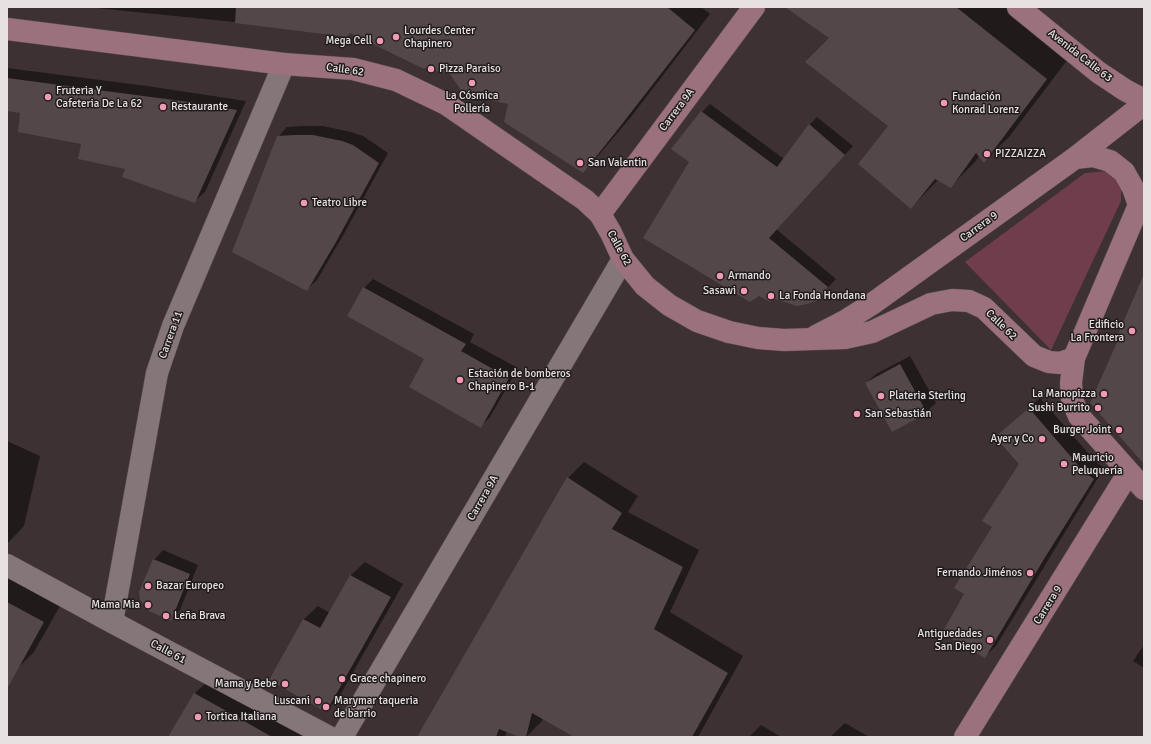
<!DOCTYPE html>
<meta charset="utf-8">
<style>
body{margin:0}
#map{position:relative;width:1151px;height:744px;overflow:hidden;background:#3d3134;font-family:Signika,sans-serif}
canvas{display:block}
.frame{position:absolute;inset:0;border:8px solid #e8e1e2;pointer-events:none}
</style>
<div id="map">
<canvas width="1151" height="744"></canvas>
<div class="frame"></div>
</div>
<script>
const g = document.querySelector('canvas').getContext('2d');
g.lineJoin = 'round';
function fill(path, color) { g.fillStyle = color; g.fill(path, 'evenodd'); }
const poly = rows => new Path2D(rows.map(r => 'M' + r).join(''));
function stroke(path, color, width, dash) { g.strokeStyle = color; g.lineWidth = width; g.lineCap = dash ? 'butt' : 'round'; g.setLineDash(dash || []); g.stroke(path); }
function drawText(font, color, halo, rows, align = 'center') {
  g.font = font + ' Signika,sans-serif'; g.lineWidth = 3; g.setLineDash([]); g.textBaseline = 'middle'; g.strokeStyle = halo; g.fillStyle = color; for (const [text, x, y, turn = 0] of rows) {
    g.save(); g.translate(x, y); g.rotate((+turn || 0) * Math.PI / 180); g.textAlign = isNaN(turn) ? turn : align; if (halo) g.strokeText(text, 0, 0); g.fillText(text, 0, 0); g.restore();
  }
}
fill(poly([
 [1108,171,1121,181,1121,201,1051,350,965,262,1085,173]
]), '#703d4d');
fill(poly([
 [86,7,701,7,710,14,631,117,598,156,583,171,509,103,451,73,350,32,347,36,234,22],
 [809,7,1011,7,1071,55,1009,137,984,161,979,156,975,162,951,186,938,180,911,208,889,126],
 [7,68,147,86,246,101,205,192,195,201,126,168,82,144,21,113,7,110],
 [710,104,784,159,809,125,817,117,853,146,776,229,836,279,816,300,690,162,702,112],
 [304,126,323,126,351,132,363,136,388,153,345,232,317,280,307,289,278,137,287,127],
 [373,279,474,334,470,342,518,368,490,417,481,426,426,359,364,288],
 [910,356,936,403,926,412,866,383,876,374],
 [1040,398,1095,461,1104,468,996,646,985,656,965,594,1020,464,997,437],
 [7,441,40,456,24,526,8,543],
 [584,462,638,496,628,512,699,550,670,612,743,656,698,737,576,737,543,718,542,721,526,737,507,731,505,737,418,737,568,478],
 [163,550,198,565,180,610,170,619,154,560],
 [365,562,403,584,339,697,326,711,270,679,304,619,318,606,330,613,351,575],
 [7,577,60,606,34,652,18,668,7,662],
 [1144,645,1144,668,1133,661],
 [209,680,304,735,303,737,169,737,195,693],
 [845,723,869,737,830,737],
 [761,725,781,737,749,737]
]), '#0007');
fill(poly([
 [236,7,667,7,695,30,615,133,583,173,504,122,508,104,470,96,462,92,450,74,422,68,350,33,347,37,235,23],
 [785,7,956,7,1047,79,984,163,976,153,951,188,935,179,911,209,858,164,888,126,805,62,829,38],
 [7,78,189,102,237,110,195,203,122,177,125,169,78,159,81,144,18,132,20,113,7,111],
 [701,111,777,167,809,124,845,155,769,238,828,287,817,301,807,304,797,306,775,299,770,302,759,296,750,302,643,238,689,162,671,149],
 [294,135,313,135,342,141,353,145,379,163,336,242,307,291,232,252,277,136],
 [1144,274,1144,464,1090,403,1118,340,1116,339],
 [363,287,466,344,461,351,509,378,481,428,409,387,424,359,347,316],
 [900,364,927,413,892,432,865,383],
 [1029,408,1084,472,1094,479,1044,559,985,658,942,633,964,594,954,588,992,527,982,521,1019,464,995,437],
 [567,477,622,513,612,529,683,567,654,629,728,673,692,737,574,737,532,713,526,737,520,737,499,729,496,737,417,737],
 [153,559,190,574,171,621,149,611,140,600,139,592],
 [350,575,391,597,326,712,269,680,303,619,320,628],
 [7,602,44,622,7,689],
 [194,693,230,713,272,737,168,737]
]), '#53474a');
const street = poly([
 [7,565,112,622,329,737],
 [112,622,157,373,173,326,284,64],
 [342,737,623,259]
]);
const secondary = poly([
 [1018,7,1098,72,1125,90,1144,100],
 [7,29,284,64,353,69,396,80,446,104,585,200,600,214,611,233,623,259,645,286,669,305,697,321,729,332,758,338,784,340,845,338,872,332,931,304,952,300,969,301,984,308,1034,356,1049,362,1060,363,1074,358],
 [1075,158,1093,156,1110,161,1124,172,1133,188,1139,205],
 [1144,197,1139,205,1074,358,1071,383,1072,400,1079,416,1144,489],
 [600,214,754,7],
 [816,336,845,321,872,304,1075,158,1144,104],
 [965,737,1129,472]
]);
stroke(street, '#574d4f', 23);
stroke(secondary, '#574d4f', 23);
stroke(street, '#847679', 22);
stroke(secondary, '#9a717d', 22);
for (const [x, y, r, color] of [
 [396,37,4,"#f19ab3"],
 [380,41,4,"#f19ab3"],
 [431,69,4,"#f19ab3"],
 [472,83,4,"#f19ab3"],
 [48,97,4,"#f19ab3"],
 [944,103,4,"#f19ab3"],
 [163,107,4,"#f19ab3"],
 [987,154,4,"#f19ab3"],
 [580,163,4,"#f19ab3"],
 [304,203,4,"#f19ab3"],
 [720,276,4,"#f19ab3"],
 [744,291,4,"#f19ab3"],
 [771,296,4,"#f19ab3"],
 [1132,331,4,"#f19ab3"],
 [460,380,4,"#f19ab3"],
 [1104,394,4,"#f19ab3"],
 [881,396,4,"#f19ab3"],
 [1098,408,4,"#f19ab3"],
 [857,414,4,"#f19ab3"],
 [1119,430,4,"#f19ab3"],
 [1042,439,4,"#f19ab3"],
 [1064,464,4,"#f19ab3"],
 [1030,573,4,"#f19ab3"],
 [148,586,4,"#f19ab3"],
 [148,605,4,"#f19ab3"],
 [166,616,4,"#f19ab3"],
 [990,640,4,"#f19ab3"],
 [342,679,4,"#f19ab3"],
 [285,684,4,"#f19ab3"],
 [318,701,4,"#f19ab3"],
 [326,707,4,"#f19ab3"],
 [198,717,4,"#f19ab3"]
]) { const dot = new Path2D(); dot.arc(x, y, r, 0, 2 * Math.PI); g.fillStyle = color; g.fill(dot); stroke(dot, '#201b1c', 1.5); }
drawText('11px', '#e8e1e2', '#201b1c', [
 ["Lourdes Center",404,31],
 ["Chapinero",404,44],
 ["Mega Cell",372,41,"right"],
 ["Pizza Paraiso",439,69],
 ["Fruteria Y",56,91],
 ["Cafeteria De La 62",56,104],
 ["La Cósmica",472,96,"center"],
 ["Pollería",472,109,"center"],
 ["Fundación",952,97],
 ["Konrad Lorenz",952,110],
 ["Restaurante",171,107],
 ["PIZZAIZZA",995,154],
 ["San Valentin",588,163],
 ["Teatro Libre",312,203],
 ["Armando",728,276],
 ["Sasawi",736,291,"right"],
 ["La Fonda Hondana",779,296],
 ["Edificio",1124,325,"right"],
 ["La Frontera",1124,338,"right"],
 ["Estación de bomberos",468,374],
 ["Chapinero B-1",468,387],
 ["La Manopizza",1096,394,"right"],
 ["Plateria Sterling",889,396],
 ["Sushi Burrito",1090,408,"right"],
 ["San Sebastián",865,414],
 ["Burger Joint",1111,430,"right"],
 ["Ayer y Co",1034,439,"right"],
 ["Mauricio",1072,458],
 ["Peluquería",1072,471],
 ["Fernando Jiménos",1022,573,"right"],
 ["Bazar Europeo",156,586],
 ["Mama Mia",140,605,"right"],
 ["Leña Brava",174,616],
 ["Antiguedades",982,634,"right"],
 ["San Diego",982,647,"right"],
 ["Grace chapinero",350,679],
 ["Mama y Bebe",277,684,"right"],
 ["Luscani",310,701,"right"],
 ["Marymar taqueria",334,701],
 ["de barrio",334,714],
 ["Tortica Italiana",206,717]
], 'left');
drawText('11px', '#e8e1e2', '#201b1c', [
 ["Avenida Calle 63",1080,56,38],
 ["Calle 62",345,70,8],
 ["Carrera 9A",677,110,-53],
 ["Carrera 9",979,227,-36],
 ["Calle 62",619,248,61],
 ["Calle 62",1001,325,44],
 ["Carrera 11",171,335,-70],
 ["Carrera 9A",483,498,-60],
 ["Carrera 9",1048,605,-58],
 ["Calle 61",168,652,28]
]);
</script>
